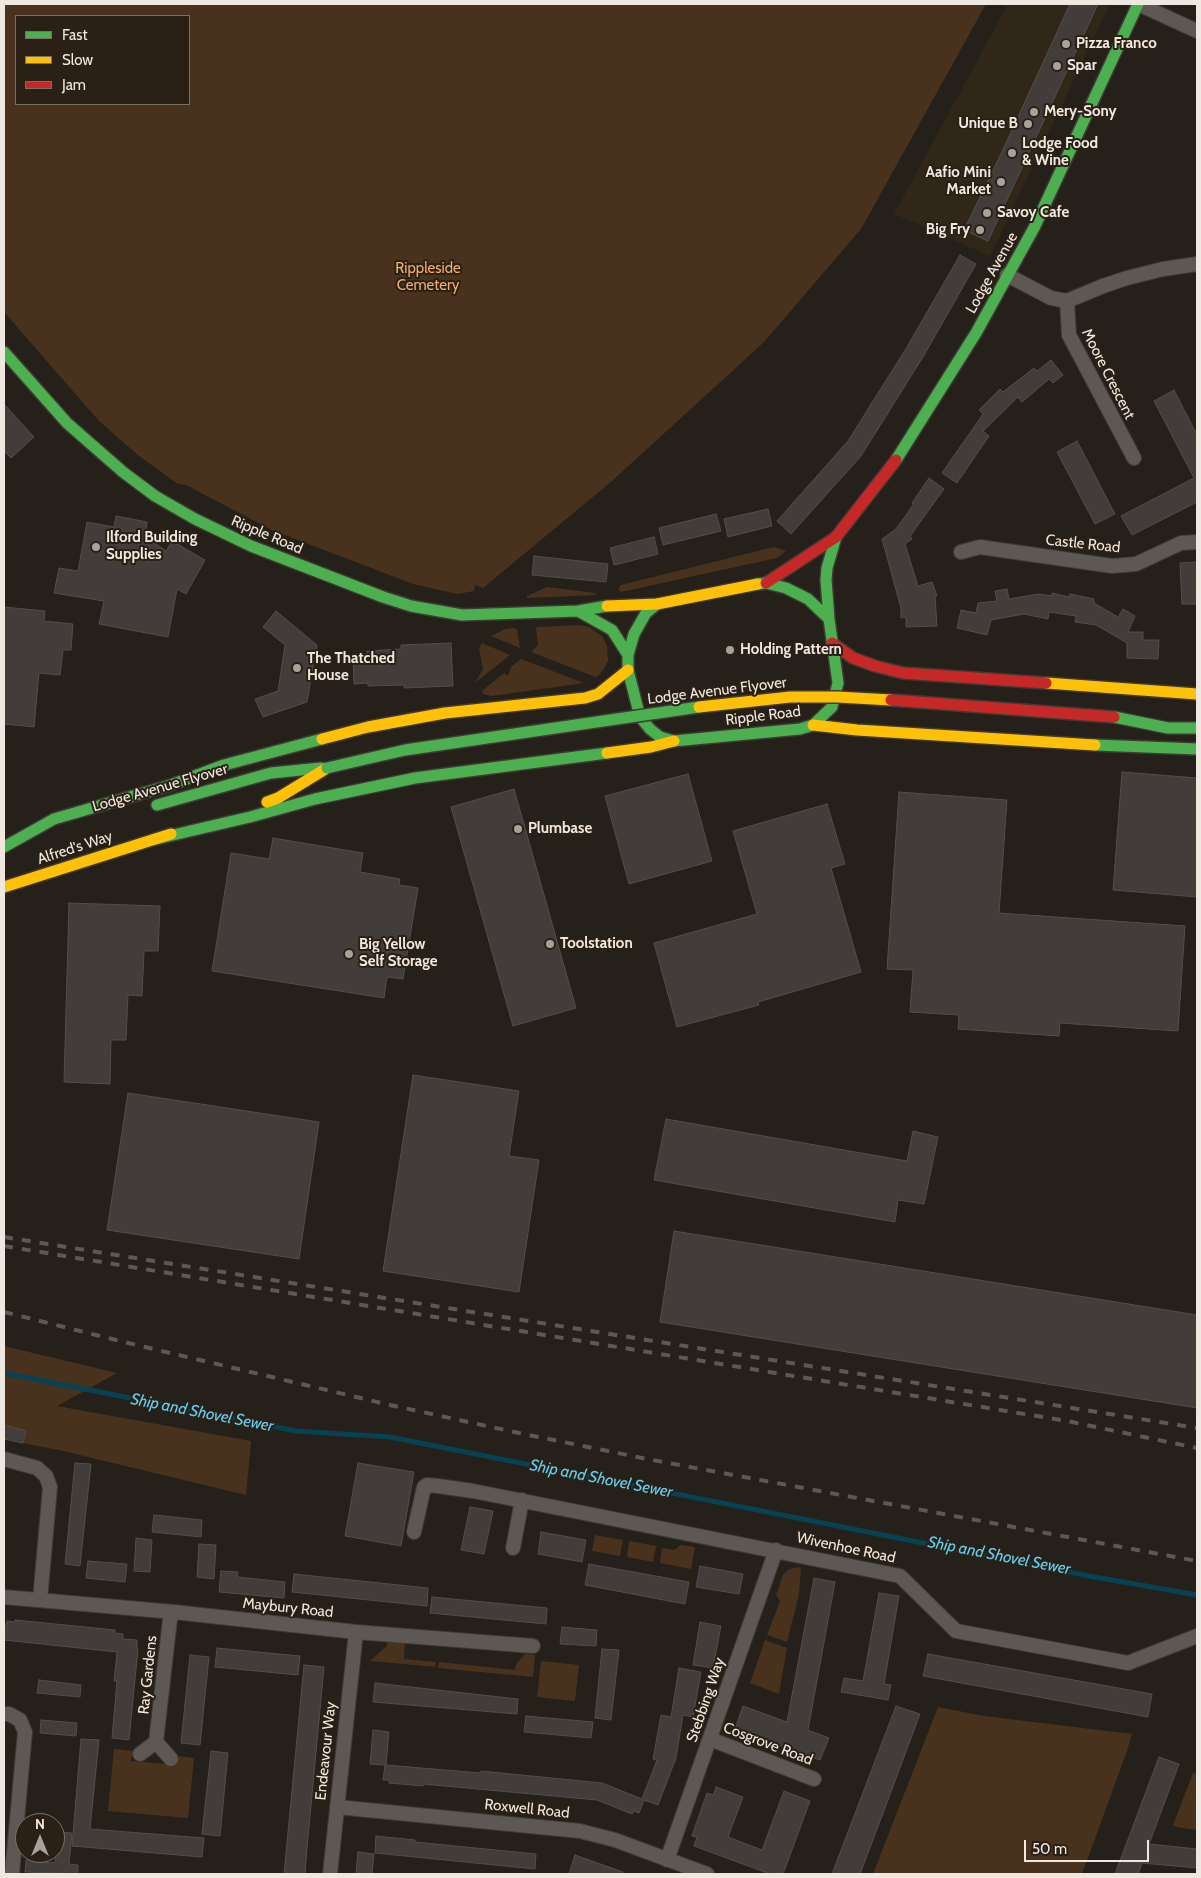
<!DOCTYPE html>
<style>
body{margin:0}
#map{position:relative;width:1201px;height:1878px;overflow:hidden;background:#26201a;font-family:Cabin,sans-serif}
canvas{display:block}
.frame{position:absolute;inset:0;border:5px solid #efe8e0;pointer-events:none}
.legend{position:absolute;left:15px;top:15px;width:175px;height:90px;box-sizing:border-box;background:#2b2015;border:1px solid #797066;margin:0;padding:6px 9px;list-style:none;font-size:15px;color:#efe8e0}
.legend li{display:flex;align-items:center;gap:10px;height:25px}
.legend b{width:25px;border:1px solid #797066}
.north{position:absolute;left:15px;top:1813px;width:50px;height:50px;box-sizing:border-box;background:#2b2015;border:1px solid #797066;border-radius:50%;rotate:0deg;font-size:14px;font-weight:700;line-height:20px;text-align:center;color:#efe8e0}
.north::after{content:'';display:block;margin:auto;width:18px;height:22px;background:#a9a29b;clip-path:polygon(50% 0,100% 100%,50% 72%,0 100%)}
.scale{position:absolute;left:1024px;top:1840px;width:125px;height:22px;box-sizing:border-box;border:2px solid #efe8e0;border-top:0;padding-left:6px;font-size:15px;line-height:18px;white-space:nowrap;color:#efe8e0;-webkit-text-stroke:4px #2b2015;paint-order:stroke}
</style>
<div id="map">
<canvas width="1201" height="1878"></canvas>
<div class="frame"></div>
<ul class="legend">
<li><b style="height:6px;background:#4caf50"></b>Fast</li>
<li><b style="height:6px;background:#ffc107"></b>Slow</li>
<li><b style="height:6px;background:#c62828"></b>Jam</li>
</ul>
<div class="north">N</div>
<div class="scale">50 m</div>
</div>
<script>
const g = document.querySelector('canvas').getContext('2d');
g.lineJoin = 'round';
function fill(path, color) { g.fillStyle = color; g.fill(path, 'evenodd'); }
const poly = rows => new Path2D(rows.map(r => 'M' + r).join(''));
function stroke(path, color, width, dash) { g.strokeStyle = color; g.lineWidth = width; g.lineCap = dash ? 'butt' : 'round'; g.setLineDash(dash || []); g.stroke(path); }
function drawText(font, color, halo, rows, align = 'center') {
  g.font = font + ' Cabin,sans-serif'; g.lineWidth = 4; g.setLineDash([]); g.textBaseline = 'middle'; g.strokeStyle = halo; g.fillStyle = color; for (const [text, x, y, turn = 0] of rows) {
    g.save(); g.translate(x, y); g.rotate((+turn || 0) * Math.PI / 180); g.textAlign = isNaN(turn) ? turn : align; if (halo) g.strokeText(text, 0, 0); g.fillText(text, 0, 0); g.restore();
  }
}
fill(poly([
 [1008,4,1110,4,990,256,894,214]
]), '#302719');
fill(poly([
 [4,4,986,4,861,229,764,342,612,481,483,588,475,585,474,591,457,594,413,584,272,530,186,485,178,484,139,456,99,421,4,312],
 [16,16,189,16,189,104,16,104],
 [774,547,786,551,777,558,621,592,618,589,621,585],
 [547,587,596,593,596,595,527,598,527,596],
 [580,625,589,627,602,636,607,646,608,661,604,669,598,676,596,677,531,652,538,645,536,627],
 [513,628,517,629,520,648,491,636,505,629],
 [482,643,510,655,475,683,483,669,479,648],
 [521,659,584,683,492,696,483,694,482,691,504,673,508,676,511,667],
 [4,1346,117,1373,57,1406,251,1441,246,1495,63,1451,23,1443,26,1431,4,1425],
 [595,1535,623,1540,620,1556,592,1551],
 [629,1541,656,1546,653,1562,627,1557],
 [681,1545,695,1547,691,1569,660,1563,662,1548,674,1550],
 [799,1567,801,1569,799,1594,787,1642,767,1635,780,1601,776,1595,783,1575,789,1569],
 [387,1640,405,1642,404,1659,436,1662,435,1667,370,1661,387,1646],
 [765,1640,787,1648,779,1694,750,1683],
 [525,1654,535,1655,533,1677,438,1668,439,1662,515,1670,516,1664],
 [541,1661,579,1665,575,1701,537,1697],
 [938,1707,984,1716,1132,1734,1127,1751,1082,1874,873,1874],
 [114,1749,132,1751,131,1761,177,1765,178,1756,194,1758,188,1818,108,1811],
 [1193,1773,1197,1774,1197,1830,1177,1827,1173,1825]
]), '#48321d');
stroke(poly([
 [4,1373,296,1431,390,1437,1089,1576,1197,1595]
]), '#064252', 5);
const building = poly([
 [1070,4,1098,4,988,241,964,230,1000,156,1070,4],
 [960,255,976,264,923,357,861,456,791,534,777,521,848,441,907,347,960,255],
 [1051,360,1063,375,1053,383,1049,379,1022,402,1018,397,983,431,989,436,957,483,942,473,983,414,979,410,1000,389,1003,392,1034,368,1037,371,1051,360],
 [1174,390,1197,435,1197,502,1132,535,1121,516,1194,478,1154,401,1174,390],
 [4,404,34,437,11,458,4,451,4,404],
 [1077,441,1115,514,1095,524,1057,452,1077,441],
 [929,478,944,489,910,536,912,539,905,544,918,586,932,582,937,596,935,596,937,626,906,627,906,617,901,618,901,608,882,539,896,529,914,504,912,503,929,478],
 [768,509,772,526,728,537,724,519,768,509],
 [716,514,721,531,663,545,659,528,716,514],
 [116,516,147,522,145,536,166,551,172,541,205,560,186,594,177,589,168,637,99,624,104,601,54,593,59,568,78,571,87,522,114,527,116,516],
 [654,537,658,554,614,565,610,548,654,537],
 [534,556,608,564,606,582,532,575,534,556],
 [1197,562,1197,604,1182,604,1180,563,1197,562],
 [1007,589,1009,599,1038,594,1052,596,1052,593,1069,597,1070,594,1094,599,1094,603,1118,617,1123,609,1135,616,1128,632,1143,632,1143,640,1159,640,1158,659,1127,658,1127,643,1096,625,1075,622,1076,616,1049,612,1048,619,1024,614,991,620,987,635,957,628,961,610,976,613,978,603,997,601,995,591,1007,589],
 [4,607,45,611,44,621,73,624,71,650,63,650,60,675,39,673,34,727,4,724,4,607],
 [276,611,317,645,307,702,263,717,255,699,278,691,285,645,263,627,276,611],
 [451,643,453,686,404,688,404,685,368,686,368,683,354,684,353,655,367,654,367,651,401,649,401,645,451,643],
 [1122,772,1197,778,1197,897,1113,890,1122,772],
 [688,774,712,861,629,884,605,796,688,774],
 [514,789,576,1008,513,1026,451,807,514,789],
 [899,792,1007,800,999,913,1185,926,1178,1031,1060,1023,1059,1036,958,1029,959,1015,910,1012,913,970,887,969,899,792],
 [827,804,845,864,831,868,861,972,758,1002,759,1005,677,1027,654,943,757,914,733,831,827,804],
 [273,838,363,853,360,872,400,879,399,885,418,888,403,979,387,977,384,998,212,971,231,853,269,859,273,838],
 [69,903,160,906,158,951,144,951,142,996,128,995,126,1040,111,1040,110,1084,64,1082,69,903],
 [413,1075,519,1091,509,1156,539,1160,519,1292,383,1271,413,1075],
 [128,1093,319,1122,299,1259,107,1230,128,1093],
 [666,1119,907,1161,913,1131,938,1137,924,1204,898,1200,895,1222,654,1180,666,1119],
 [674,1231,1197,1315,1197,1408,660,1322,674,1231],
 [4,1425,26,1431,23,1443,4,1439,4,1425],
 [75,1463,91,1464,80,1566,65,1564,75,1463],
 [358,1463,414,1472,401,1546,345,1536,358,1463],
 [470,1507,493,1511,484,1554,461,1550,470,1507],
 [154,1515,202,1520,201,1537,152,1532,154,1515],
 [541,1532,586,1540,582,1562,538,1554,541,1532],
 [136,1538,152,1540,150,1572,134,1571,136,1538],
 [199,1544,216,1545,214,1579,197,1577,199,1544],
 [88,1561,127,1564,125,1582,86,1578,88,1561],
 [589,1564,689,1582,685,1604,585,1585,589,1564],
 [700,1566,743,1574,739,1594,696,1587,700,1566],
 [221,1571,238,1572,237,1577,285,1582,284,1598,219,1592,221,1571],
 [294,1574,428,1588,427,1606,292,1592,294,1574],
 [814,1578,835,1582,808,1730,829,1738,820,1760,735,1729,743,1706,787,1722,814,1578],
 [879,1593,899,1596,884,1684,891,1685,888,1700,841,1692,844,1678,863,1681,879,1593],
 [432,1597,547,1608,546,1624,430,1613,432,1597],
 [15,1620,115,1630,115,1633,123,1634,123,1639,137,1640,137,1649,138,1649,129,1740,112,1738,117,1681,114,1681,117,1652,4,1640,4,1626,6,1626,7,1621,15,1622,15,1620],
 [700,1622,721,1626,713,1668,693,1665,700,1622],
 [562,1627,597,1630,596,1646,560,1644,562,1627],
 [217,1648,300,1656,298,1675,215,1667,217,1648],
 [602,1649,619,1650,611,1720,595,1718,602,1649],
 [928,1654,1152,1694,1148,1717,923,1676,928,1654],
 [190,1655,209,1657,200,1745,181,1743,190,1655],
 [304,1665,324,1667,307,1848,305,1874,284,1874,304,1665],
 [679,1668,701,1672,693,1717,683,1715,676,1758,658,1805,644,1800,639,1813,634,1811,632,1814,597,1800,423,1784,423,1786,389,1783,389,1780,383,1780,385,1765,370,1764,373,1730,389,1732,386,1765,481,1773,481,1771,602,1783,642,1799,657,1760,653,1759,661,1715,671,1717,679,1668],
 [39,1680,81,1685,80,1697,37,1693,39,1680],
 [375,1683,518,1699,517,1714,373,1702,375,1683],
 [896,1706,920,1714,888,1800,860,1874,832,1874,896,1706],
 [526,1716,593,1722,591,1738,524,1732,526,1716],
 [41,1720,77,1723,76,1736,40,1733,41,1720],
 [81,1739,99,1740,90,1829,204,1838,202,1857,72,1846,81,1739],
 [211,1751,228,1753,220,1836,202,1834,211,1751],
 [1159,1757,1179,1764,1149,1844,1197,1849,1197,1868,1142,1863,1138,1874,1115,1874,1159,1757],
 [716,1787,743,1797,728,1837,762,1850,784,1791,810,1801,783,1874,770,1874,694,1846,697,1837,692,1836,702,1807,707,1793,713,1795,716,1787],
 [55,1832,72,1833,69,1864,78,1865,78,1874,25,1872,26,1860,55,1863,55,1832],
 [376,1836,415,1840,415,1842,536,1854,535,1869,375,1853,376,1836],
 [358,1852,374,1854,372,1874,356,1874,358,1852],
 [575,1855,623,1872,623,1874,569,1874,575,1855]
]);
fill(building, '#423c3b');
stroke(building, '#534d4c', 1);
const street = poly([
 [1138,4,1197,31],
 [1007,275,1051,298,1067,301,1103,286,1127,278,1163,269,1197,264],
 [1067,301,1069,335,1134,458],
 [961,552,980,547,1112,566,1136,564,1181,543,1197,542],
 [4,1459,37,1468,46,1476,50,1487,40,1600],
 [414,1532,424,1487,427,1485,438,1486,473,1491,900,1576,956,1631,1128,1663,1197,1636],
 [513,1548,522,1500],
 [4,1597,174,1612,356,1632,533,1646],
 [4,1714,9,1714,20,1720,25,1732,12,1874],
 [710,1739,814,1779],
 [156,1742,170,1619,174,1612],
 [140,1754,156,1742,171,1759],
 [337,1807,580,1831,615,1840,707,1874],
 [667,1860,776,1550],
 [330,1874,356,1632]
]);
const fast = poly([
 [4,352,67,423,123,472,155,496,195,519,251,546,383,597,411,606,462,615,578,611,607,606],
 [896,460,976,333,1035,226,1138,4],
 [758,584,766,583,786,588,808,599,829,619],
 [657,604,646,613,634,634,628,655,628,670,640,717,650,729,660,737,674,741,800,729,813,725,832,707,838,683,829,619,826,580,827,568,836,537],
 [578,611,612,630,628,655],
 [1114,717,1168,728,1197,728],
 [1095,745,1197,749],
 [157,805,271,773,321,768],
 [156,839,250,817,315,799,415,778,607,753],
 [4,847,54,819,171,785,224,765,322,739]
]);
const slow = poly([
 [607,606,657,604,758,584],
 [1046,683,1197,694],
 [813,725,857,730,1095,745],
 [322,739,368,727,445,713,585,698,598,694,628,670],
 [607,753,651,747,674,741],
 [267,802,278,798,327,768],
 [4,887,171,834]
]);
const jam = poly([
 [766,583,836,537,896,460],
 [832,643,853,658,875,666,903,673,1046,683]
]);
stroke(street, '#403a35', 16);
stroke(fast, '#403a35', 14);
stroke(slow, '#403a35', 14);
stroke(jam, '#403a35', 14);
stroke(street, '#5d5854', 14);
stroke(fast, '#4caf50', 11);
stroke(slow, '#ffc107', 11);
stroke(jam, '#c62828', 11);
stroke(poly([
 [4,1237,1197,1428],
 [4,1246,1067,1421,1197,1448],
 [4,1312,128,1343,390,1405,519,1433,647,1459,1197,1561]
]), '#5d5854', 4, [9, 9]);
const fastBridge = poly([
 [327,768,405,750,699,707]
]);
const slowBridge = poly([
 [699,707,790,697,837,697,891,700]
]);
const jamBridge = poly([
 [891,700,1114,717]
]);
stroke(fastBridge, '#403a35', 14, []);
stroke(slowBridge, '#403a35', 14, []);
stroke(jamBridge, '#403a35', 14, []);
stroke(fastBridge, '#4caf50', 11);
stroke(slowBridge, '#ffc107', 11);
stroke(jamBridge, '#c62828', 11);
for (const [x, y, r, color] of [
 [1066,44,5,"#a9a29b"],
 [1057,66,5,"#a9a29b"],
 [1034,112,5,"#a9a29b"],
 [1028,124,5,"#a9a29b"],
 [1012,153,5,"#a9a29b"],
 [1001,182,5,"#a9a29b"],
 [987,213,5,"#a9a29b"],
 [980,230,5,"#a9a29b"],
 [96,547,5,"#a9a29b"],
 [730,650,5,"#a9a29b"],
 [297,668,5,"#a9a29b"],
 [518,829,5,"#a9a29b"],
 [550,944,5,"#a9a29b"],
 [349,954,5,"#a9a29b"]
]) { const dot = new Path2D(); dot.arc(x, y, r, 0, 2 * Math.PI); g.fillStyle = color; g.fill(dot); stroke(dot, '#2b2015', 2); }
drawText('bold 15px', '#efe8e0', '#2b2015', [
 ["Pizza Franco",1076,44],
 ["Spar",1067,66],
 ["Mery-Sony",1044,112],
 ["Unique B",1018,124,"right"],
 ["Lodge Food",1022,144],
 ["& Wine",1022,161],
 ["Aafio Mini",991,173,"right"],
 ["Market",991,190,"right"],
 ["Savoy Cafe",997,213],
 ["Big Fry",970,230,"right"],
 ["Ilford Building",106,538],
 ["Supplies",106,555],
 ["Holding Pattern",740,650],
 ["The Thatched",307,659],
 ["House",307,676],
 ["Plumbase",528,829],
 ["Toolstation",560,944],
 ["Big Yellow",359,945],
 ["Self Storage",359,962]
], 'left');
drawText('15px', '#f0af6d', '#2b2015', [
 ["Rippleside",428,269],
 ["Cemetery",428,286]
]);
drawText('15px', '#efe8e0', '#2b2015', [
 ["Lodge Avenue",992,273,-61],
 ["Moore Crescent",1108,374,63],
 ["Ripple Road",267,535,23],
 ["Castle Road",1083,544,6],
 ["Lodge Avenue Flyover",717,691,-7],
 ["Ripple Road",763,716,-7],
 ["Lodge Avenue Flyover",160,788,-16],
 ["Alfred's Way",75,848,-18],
 ["Wivenhoe Road",846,1548,12],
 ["Maybury Road",288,1608,6],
 ["Ray Gardens",148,1675,-84],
 ["Stebbing Way",706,1700,-71],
 ["Cosgrove Road",768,1744,21],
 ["Endeavour Way",326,1751,-84],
 ["Roxwell Road",527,1809,6]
]);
drawText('italic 16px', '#62d0f5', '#2b2015', [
 ["Ship and Shovel Sewer",202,1413,11],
 ["Ship and Shovel Sewer",601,1479,11],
 ["Ship and Shovel Sewer",999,1556,11]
]);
</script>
